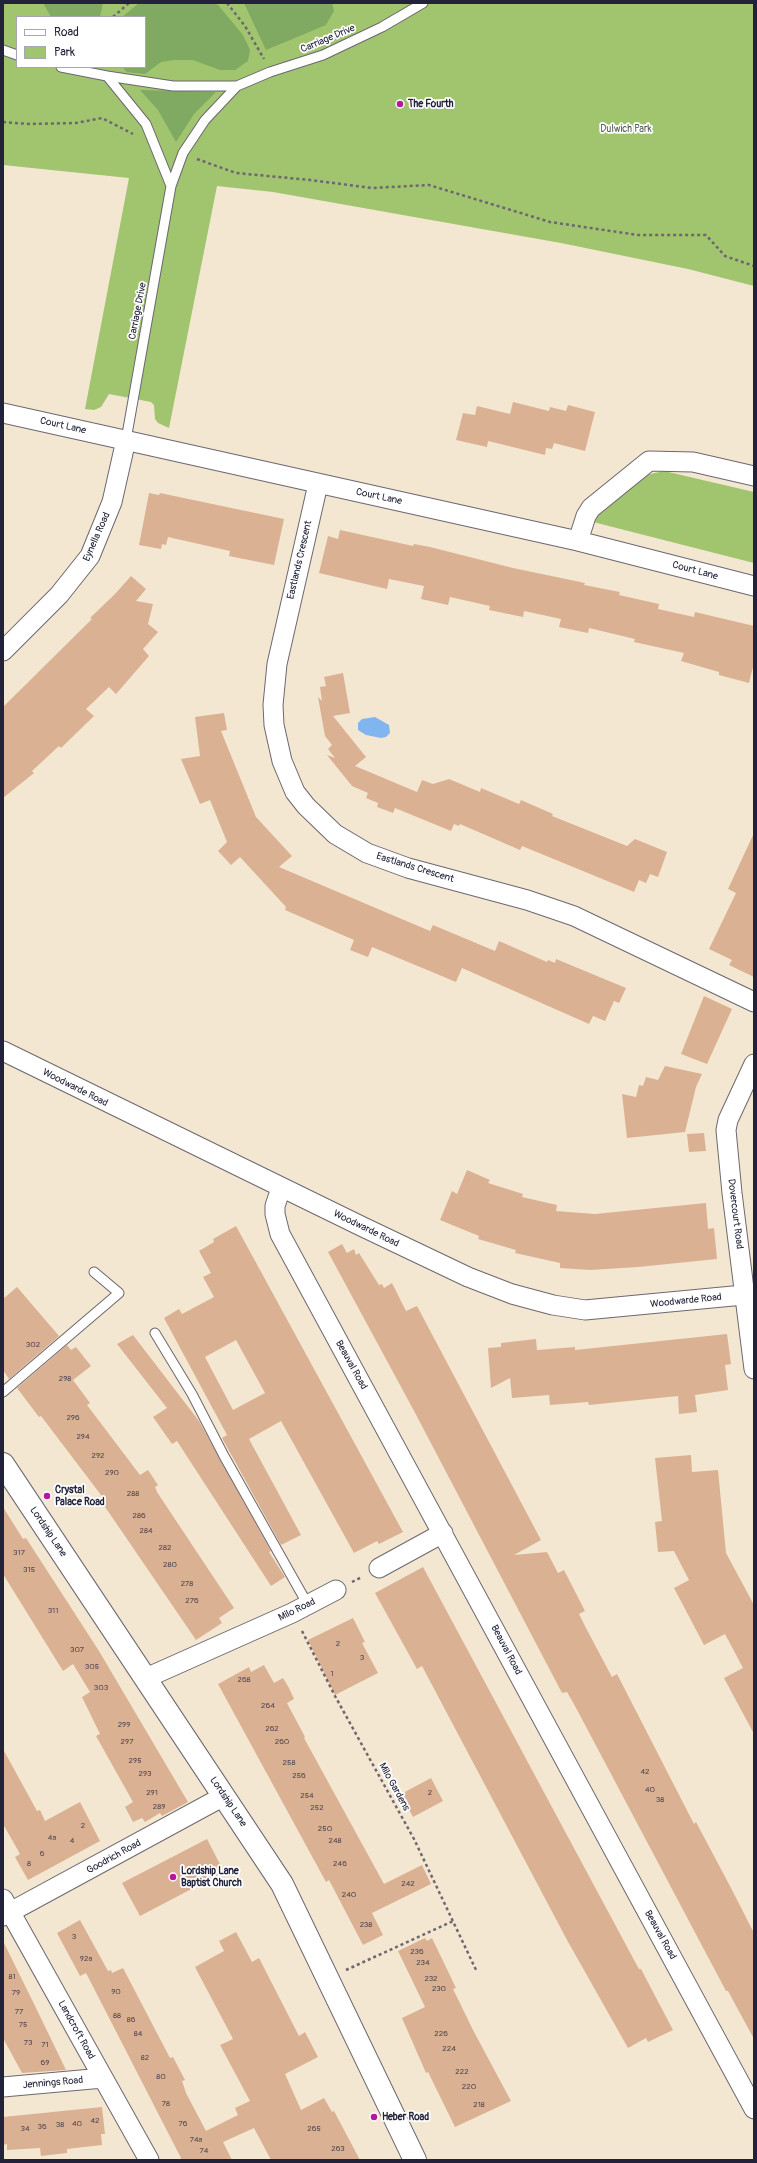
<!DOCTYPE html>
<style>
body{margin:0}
#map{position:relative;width:757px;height:2163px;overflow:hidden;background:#f4e7d1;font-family:Pangolin,sans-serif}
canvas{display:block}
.frame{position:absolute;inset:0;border:4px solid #22223b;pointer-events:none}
.legend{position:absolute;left:16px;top:16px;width:130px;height:52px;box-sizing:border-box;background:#fff;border:1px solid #a7a7b1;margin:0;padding:5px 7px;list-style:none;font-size:12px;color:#22223b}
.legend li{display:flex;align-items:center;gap:8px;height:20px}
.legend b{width:20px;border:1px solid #a7a7b1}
</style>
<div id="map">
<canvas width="757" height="2163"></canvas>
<div class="frame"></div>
<ul class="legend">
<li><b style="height:5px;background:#fff"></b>Road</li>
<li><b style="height:11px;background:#a1c46e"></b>Park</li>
</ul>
</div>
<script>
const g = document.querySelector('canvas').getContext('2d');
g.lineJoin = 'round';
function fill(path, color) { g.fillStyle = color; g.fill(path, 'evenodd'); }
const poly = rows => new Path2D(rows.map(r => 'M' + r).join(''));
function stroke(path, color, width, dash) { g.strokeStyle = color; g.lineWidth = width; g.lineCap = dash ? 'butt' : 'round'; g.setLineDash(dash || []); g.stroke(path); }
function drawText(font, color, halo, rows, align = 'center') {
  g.font = font + ' Pangolin,sans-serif'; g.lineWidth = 3.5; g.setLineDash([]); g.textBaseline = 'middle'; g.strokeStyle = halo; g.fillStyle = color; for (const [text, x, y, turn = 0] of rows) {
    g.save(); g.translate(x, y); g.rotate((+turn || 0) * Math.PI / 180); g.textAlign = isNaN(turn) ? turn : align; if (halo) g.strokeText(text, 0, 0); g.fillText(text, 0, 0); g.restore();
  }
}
fill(poly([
 [3,3,754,3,754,286,688,269,561,243,273,192,217,186,169,428,158,423,155,419,154,405,151,402,109,394,101,407,94,410,85,409,129,178,3,165],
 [17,17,145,17,145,67,17,67],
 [664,471,754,492,754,563,593,522,610,497,637,477]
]), '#a1c46e');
fill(poly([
 [43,3,103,3,100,17,51,17],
 [139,3,213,3,218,5,243,35,250,50,248,61,235,70,220,70,193,60,175,60,161,62,145,74,127,72,122,67,145,67,145,17,122,17],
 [244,3,332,3,334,11,326,25,266,50],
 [140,90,216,92,194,114,176,142,158,110]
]), '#80aa61');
fill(poly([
 [375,717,389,725,390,733,386,737,381,738,366,735,358,730,358,723,362,719]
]), '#81b5ef');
fill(poly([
 [513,402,549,411,550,407,566,411,568,405,595,412,585,451,554,443,552,449,546,448,545,455,488,441,487,447,456,440,463,413,475,415,477,406,510,414],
 [149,493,159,495,160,493,284,519,274,565,229,556,230,551,168,537,166,545,162,544,161,549,139,545],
 [340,530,413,546,414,544,430,547,513,568,585,583,584,585,620,592,619,595,659,604,658,609,694,617,695,612,754,626,754,663,749,683,719,675,719,672,681,661,684,653,634,642,635,639,589,628,588,633,559,627,561,619,524,611,523,617,489,610,490,606,450,597,448,605,421,599,424,586,389,579,387,589,319,573,328,536,338,539],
 [131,576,146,589,136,601,153,604,148,624,158,632,143,649,149,656,116,694,109,687,86,709,94,716,61,748,59,746,32,771,34,773,3,798,3,707,92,619,90,618,115,594],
 [343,673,350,713,333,716,366,757,355,766,417,792,422,780,433,784,449,779,480,792,481,788,519,804,521,800,553,814,552,816,627,846,635,839,667,852,658,877,650,874,646,883,639,880,634,892,522,846,520,850,460,824,459,826,454,824,451,831,395,808,393,813,377,807,378,803,366,798,368,793,352,786,327,755,335,758,328,749,332,745,325,736,318,697,322,701,320,687,326,686,324,677],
 [224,713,227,730,221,731,256,817,292,856,279,867,430,931,433,925,495,951,499,941,547,962,548,960,555,963,556,959,626,988,619,1003,614,1001,605,1021,593,1016,589,1024,462,968,456,982,372,947,368,957,350,950,354,940,285,910,286,907,240,857,231,865,218,851,227,842,210,800,200,804,181,759,200,756,195,717],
 [754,833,754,977,729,965,732,960,709,949,736,893,728,889],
 [704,996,732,1009,707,1064,681,1054],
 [665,1066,702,1074,696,1087,685,1132,627,1138,622,1094,636,1097,639,1085,643,1086,646,1077,658,1080],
 [704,1133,706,1151,689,1152,687,1134],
 [467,1170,490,1180,488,1183,523,1194,522,1197,557,1205,556,1211,595,1214,706,1203,708,1229,714,1228,717,1259,638,1267,590,1270,560,1268,560,1263,515,1253,516,1250,478,1239,479,1236,440,1220,452,1191,457,1194],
 [236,1226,403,1532,379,1544,377,1541,354,1553,281,1421,249,1439,301,1535,281,1545,222,1438,227,1435,164,1318,179,1309,182,1314,214,1297,203,1277,211,1273,199,1251,214,1242,213,1239],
 [236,1340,265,1393,233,1410,205,1357],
 [342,1244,347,1253,354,1249,356,1255,359,1253,379,1285,382,1284,384,1288,392,1283,406,1311,417,1306,541,1540,514,1555,547,1552,558,1573,564,1570,585,1611,579,1614,587,1630,612,1677,617,1674,694,1824,696,1822,731,1888,754,1933,754,2039,728,1991,726,1991,575,1706,567,1692,562,1693,413,1409,328,1252],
 [17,1287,59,1336,9,1379,3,1370,3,1299],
 [727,1334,731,1364,725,1365,728,1390,695,1395,697,1412,679,1414,678,1396,589,1405,588,1402,550,1405,549,1395,512,1398,510,1378,491,1388,488,1348,501,1347,501,1343,536,1339,537,1350,575,1347,575,1350],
 [133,1335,199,1421,271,1551,269,1552,285,1577,271,1586,177,1441,172,1444,153,1417,167,1408,117,1344],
 [67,1345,71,1350,76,1347,91,1366,73,1380,90,1403,87,1405,140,1475,148,1470,158,1485,155,1487,157,1492,234,1608,219,1618,222,1623,196,1640,101,1501,104,1499,41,1416,39,1417,17,1388],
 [691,1455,692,1472,718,1470,726,1553,754,1605,754,1734,724,1678,743,1668,725,1634,704,1645,674,1588,689,1580,674,1551,658,1552,655,1522,662,1521,655,1458],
 [3,1507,23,1539,26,1538,99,1651,188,1802,162,1816,160,1813,145,1822,142,1818,133,1822,125,1807,133,1802,96,1736,100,1734,82,1697,90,1692,73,1664,63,1671,3,1574],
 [423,1567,633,1958,639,1969,641,1969,673,2030,648,2042,646,2038,628,2048,567,1940,422,1666,417,1669,375,1593],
 [353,1618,365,1642,362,1643,378,1673,335,1695,308,1640],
 [264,1665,274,1683,283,1678,289,1688,294,1699,287,1703,305,1737,304,1738,384,1884,422,1865,431,1884,372,1913,383,1935,363,1945,329,1880,326,1882,218,1684,249,1667,251,1672],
 [3,1749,37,1811,40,1810,45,1821,80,1802,100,1841,28,1880,15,1857,20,1854,3,1824],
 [431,1778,443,1801,413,1817,401,1794],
 [207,1839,224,1872,140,1916,122,1883],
 [80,1920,108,1971,111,1970,112,1973,123,1968,170,2058,173,2057,185,2080,182,2081,186,2093,206,2131,238,2115,235,2108,250,2101,220,2045,233,2039,195,1967,224,1951,219,1941,236,1932,252,1962,259,1958,299,2036,305,2032,318,2057,285,2074,301,2110,324,2098,332,2112,334,2111,360,2160,271,2160,254,2128,223,2142,232,2160,182,2160,86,1973,80,1976,57,1933],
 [425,1938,427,1941,432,1938,456,1988,453,1989,473,2030,511,2101,455,2127,428,2072,426,2073,402,2018,425,2007,398,1951],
 [3,1941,37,2010,66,2070,22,2073,3,2038],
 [102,2107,105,2134,101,2134,102,2145,67,2149,67,2153,41,2156,40,2148,7,2150,7,2144,3,2145,3,2117]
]), '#dbb193');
const lane = poly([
 [3,50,17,55],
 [61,67,107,76,146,124,171,186],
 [107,76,173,86,237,86],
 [126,440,171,186,183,153,205,120,237,86,270,72,323,55,382,27,423,3],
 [155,1333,192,1394,224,1456,308,1605],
 [3,1392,119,1293,94,1272]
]);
const street = poly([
 [3,413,578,541,754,586],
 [318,484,277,664,273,705,274,725,282,761,295,792,306,806,335,834,367,853,408,868,527,900,574,916,754,1002],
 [578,541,586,516,591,508,649,461,693,462,754,476],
 [3,651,59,595,90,556,112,502,126,440],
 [3,1051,363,1227,468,1277,512,1294,553,1305,585,1310,754,1294],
 [754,1064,728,1120,726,1130,732,1193,754,1369],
 [281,1188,275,1206,275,1214,280,1234,754,2109],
 [379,1568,443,1533],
 [146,1678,292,1613,336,1590],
 [3,1899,149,2160],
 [3,1916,224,1796],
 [3,2087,103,2078]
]);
const primary = poly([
 [3,1464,282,1884,415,2160]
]);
stroke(lane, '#6c6770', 11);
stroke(street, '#6c6770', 21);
stroke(primary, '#6c6770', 24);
stroke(poly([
 [227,3,245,26,264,59],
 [113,17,129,3],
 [3,122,29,124,76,123,102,118,133,134],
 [197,159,236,173,310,180,372,188,429,185,550,222,638,235,706,235,725,256,754,266],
 [352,1582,362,1577],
 [302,1631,335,1696,414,1839,477,1972],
 [346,1970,453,1921]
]), '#6c6770', 2.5, [3, 3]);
stroke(lane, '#fff', 9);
stroke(street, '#fff', 19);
stroke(primary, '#fff', 22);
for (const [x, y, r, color] of [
 [400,104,4,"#b5179e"],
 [47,1496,4,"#b5179e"],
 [173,1877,4,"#b5179e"],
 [374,2117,4,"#b5179e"]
]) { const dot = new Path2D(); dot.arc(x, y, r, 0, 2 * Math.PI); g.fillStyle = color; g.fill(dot); stroke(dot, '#fff', 1.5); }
drawText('8px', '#504651', null, [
 ["302",33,1345],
 ["298",65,1379],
 ["296",73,1418],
 ["294",83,1437],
 ["292",98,1456],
 ["290",112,1473],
 ["288",133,1494],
 ["286",139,1516],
 ["284",146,1531],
 ["282",165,1548],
 ["317",19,1553],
 ["280",170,1565],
 ["315",29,1570],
 ["278",187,1584],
 ["276",192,1601],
 ["311",53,1611],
 ["2",338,1644],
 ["307",77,1650],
 ["3",362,1658],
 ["305",92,1667],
 ["1",332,1674],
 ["268",244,1680],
 ["303",101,1688],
 ["264",268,1706],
 ["299",124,1725],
 ["262",272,1729],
 ["297",127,1742],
 ["260",282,1742],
 ["295",135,1761],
 ["258",289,1763],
 ["42",645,1772],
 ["293",145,1774],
 ["256",299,1776],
 ["40",650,1790],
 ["291",152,1793],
 ["2",430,1793],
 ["254",307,1796],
 ["38",660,1800],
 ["289",159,1807],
 ["252",317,1808],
 ["2",83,1826],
 ["250",325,1829],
 ["4a",52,1838],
 ["4",72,1841],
 ["248",335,1841],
 ["6",42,1854],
 ["8",29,1864],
 ["246",340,1864],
 ["242",408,1884],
 ["240",349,1895],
 ["238",366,1925],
 ["3",74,1937],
 ["236",417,1952],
 ["92a",86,1959],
 ["234",423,1963],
 ["81",12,1977],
 ["232",431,1979],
 ["230",439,1989],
 ["90",116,1992],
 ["79",16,1993],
 ["77",19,2012],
 ["88",117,2016],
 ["86",131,2020],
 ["75",23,2025],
 ["84",138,2034],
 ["226",441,2034],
 ["73",28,2043],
 ["71",45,2045],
 ["224",449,2049],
 ["82",145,2058],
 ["69",45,2063],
 ["222",462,2072],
 ["80",161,2077],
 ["220",469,2087],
 ["78",166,2104],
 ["218",479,2105],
 ["42",95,2121],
 ["40",77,2124],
 ["76",183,2124],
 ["38",60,2125],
 ["36",42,2127],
 ["34",25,2129],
 ["265",314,2129],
 ["74a",196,2140],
 ["263",338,2149],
 ["74",204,2151]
]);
drawText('10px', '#22223b', '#fff', [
 ["Carriage Drive",328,39,-23],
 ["Carriage Drive",138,311,-79],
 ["Court Lane",63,426,13],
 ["Court Lane",379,497,12],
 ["Eynella Road",97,537,-66],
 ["Eastlands Crescent",300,560,-77],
 ["Court Lane",695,571,15],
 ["Eastlands Crescent",415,868,17],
 ["Woodwarde Road",75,1088,27],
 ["Dovercourt Road",735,1214,83],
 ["Woodwarde Road",366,1229,26],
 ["Woodwarde Road",686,1301,-6],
 ["Beauval Road",351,1365,61],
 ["Lordship Lane",48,1532,56],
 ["Milo Road",297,1610,-26],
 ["Beauval Road",506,1650,62],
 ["Milo Gardens",394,1787,61],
 ["Lordship Lane",228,1802,56],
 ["Goodrich Road",114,1857,-29],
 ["Beauval Road",660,1935,61],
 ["Landcroft Road",76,2030,61],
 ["Jennings Road",53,2083,-5]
]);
drawText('bold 10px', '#22223b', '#fff', [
 ["The Fourth",408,104],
 ["Crystal",55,1490],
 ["Palace Road",55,1502],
 ["Lordship Lane",181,1871],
 ["Baptist Church",181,1883],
 ["Heber Road",382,2117]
], 'left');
drawText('10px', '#4e5b4d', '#fff', [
 ["Dulwich Park",626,129]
]);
</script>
